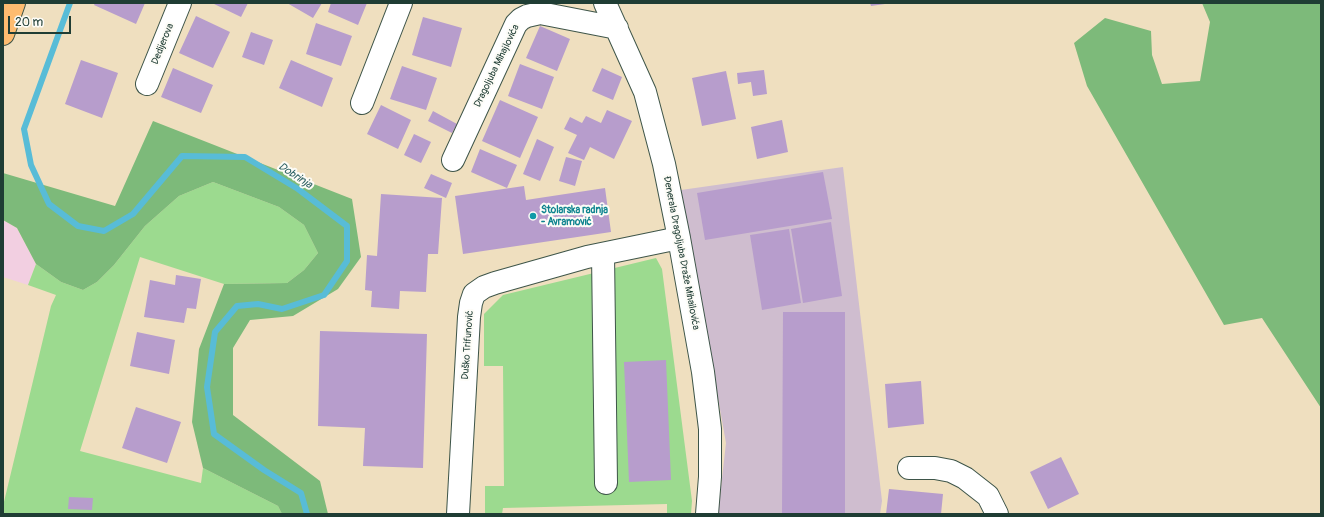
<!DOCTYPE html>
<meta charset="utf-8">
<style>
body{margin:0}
#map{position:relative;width:1324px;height:517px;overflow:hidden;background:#efdfbf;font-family:Pangolin,sans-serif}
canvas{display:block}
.frame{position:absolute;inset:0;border:4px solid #1f3d34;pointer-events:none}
.scale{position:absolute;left:8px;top:16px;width:63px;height:18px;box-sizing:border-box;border:2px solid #1f3d34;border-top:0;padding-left:5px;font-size:12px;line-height:14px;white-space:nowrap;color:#1f3d34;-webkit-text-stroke:3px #fdfcf7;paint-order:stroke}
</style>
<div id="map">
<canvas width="1324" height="517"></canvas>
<div class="frame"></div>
<div class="scale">20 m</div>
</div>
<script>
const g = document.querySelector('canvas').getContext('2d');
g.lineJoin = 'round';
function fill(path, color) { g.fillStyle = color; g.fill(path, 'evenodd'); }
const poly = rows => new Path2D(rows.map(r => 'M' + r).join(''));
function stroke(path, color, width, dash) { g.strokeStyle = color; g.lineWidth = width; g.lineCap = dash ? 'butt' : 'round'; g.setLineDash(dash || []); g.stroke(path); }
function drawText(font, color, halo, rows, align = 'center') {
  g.font = font + ' Pangolin,sans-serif'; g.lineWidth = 4; g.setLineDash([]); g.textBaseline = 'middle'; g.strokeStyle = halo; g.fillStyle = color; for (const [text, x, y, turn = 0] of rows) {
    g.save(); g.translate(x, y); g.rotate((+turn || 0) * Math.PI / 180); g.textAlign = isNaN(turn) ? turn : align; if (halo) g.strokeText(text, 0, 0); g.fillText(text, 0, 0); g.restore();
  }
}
fill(poly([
 [3,220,17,228,36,264,28,285,3,277]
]), '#f2cfe1');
fill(poly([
 [843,167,882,501,880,514,718,514,726,443,681,190]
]), '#cfbdcf');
fill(poly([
 [213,182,279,207,304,225,318,253,304,270,287,283,224,284,140,257,80,451,201,483,203,468,278,506,282,514,3,514,3,506,51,306,56,295,28,285,36,264,61,282,83,290,97,282,114,265,145,226,179,196],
 [656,258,662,269,692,501,691,514,667,514,667,504,503,508,502,514,485,514,485,486,504,486,503,366,484,366,484,314,503,295]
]), '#9cda8f');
fill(poly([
 [1202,3,1321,3,1321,408,1262,318,1224,325,1087,86,1074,43,1105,18,1151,31,1152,55,1162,84,1200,81,1210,22],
 [153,121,352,199,361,257,338,289,293,316,250,320,233,348,233,415,320,481,328,514,282,514,278,506,203,468,192,422,199,349,224,284,287,283,304,270,318,253,304,225,279,207,213,182,179,196,145,226,114,265,97,282,83,290,61,282,36,264,17,228,3,220,3,173,115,206]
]), '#7dba7a');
stroke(poly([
 [70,3,24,129,31,165,49,204,78,226,104,231,133,214,182,156,245,157,298,189,347,226,347,261,324,295,282,309,258,304,237,306,215,332,207,387,214,434,264,470,301,493,307,514]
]), '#58bcd7', 6);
fill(poly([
 [95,3,145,3,136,24,94,5],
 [212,3,248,3,241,17],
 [287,3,322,3,313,18],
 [331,3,367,3,358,25,328,12],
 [870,3,885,3,885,4,871,6],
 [196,16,230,32,213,68,179,53],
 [423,17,462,28,451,67,412,55],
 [316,23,352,36,341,66,306,54],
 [540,26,570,39,557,71,526,58],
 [251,32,273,40,264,65,242,57],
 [81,60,118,73,102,118,65,104],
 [291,60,333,78,322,107,279,88],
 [520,64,554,77,542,109,508,96],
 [402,66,437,78,426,110,390,99],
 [173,68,213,85,201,113,161,97],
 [602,68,622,77,613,100,592,91],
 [764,70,767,94,753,96,751,82,738,84,737,73],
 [726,71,736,119,702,126,692,78],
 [500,100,538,117,520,158,482,141],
 [381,105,411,120,398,149,367,134],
 [607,110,632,121,614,159,590,147,584,160,568,153,577,135,564,129,570,117,582,123,586,116,601,123],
 [433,111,457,124,452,133,428,121],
 [782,120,788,152,757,159,751,127],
 [414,134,431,142,421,163,404,155],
 [537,139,554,147,540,181,523,174],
 [480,149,517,165,507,188,471,172],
 [566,157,582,161,575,186,559,181],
 [823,172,832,219,705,240,697,193],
 [431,174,452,183,446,198,424,188],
 [524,186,526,200,605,188,611,232,463,254,455,196],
 [381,194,442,198,438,254,428,254,426,292,400,291,399,309,371,307,372,291,365,290,367,255,377,256],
 [831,222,842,296,803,303,791,229],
 [789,229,801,303,762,310,750,235],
 [176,275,201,279,196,309,187,308,184,323,144,317,150,280,175,285],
 [783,312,845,312,845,514,782,514],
 [320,331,427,334,423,468,363,466,365,428,318,426],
 [137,332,175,340,169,374,130,366],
 [666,360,671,480,629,482,624,362],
 [921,381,924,424,888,428,885,384],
 [136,407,181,422,167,463,122,448],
 [1061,457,1079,494,1048,509,1030,472],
 [889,489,943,494,941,514,886,514],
 [69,497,93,498,92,510,68,509]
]), '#b79dcc');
const minor = poly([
 [605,3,645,92,664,164,679,238,703,372,710,429,710,477,707,514],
 [147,84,180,3],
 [362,103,401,3],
 [453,160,516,24,521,19,527,16,540,13,617,28],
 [603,254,606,483],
 [909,468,935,468,951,471,965,478,988,496,997,514],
 [458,514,469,317,471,303,474,294,484,287,495,283,587,257,679,238]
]);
const major = poly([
 [3,34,14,3]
]);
stroke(minor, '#3e5549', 24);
stroke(major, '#3e5549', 24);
stroke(minor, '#fff', 22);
stroke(major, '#febc70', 22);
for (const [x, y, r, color] of [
 [533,216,4,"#0f9aa8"]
]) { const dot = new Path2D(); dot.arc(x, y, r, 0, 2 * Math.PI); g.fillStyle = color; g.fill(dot); stroke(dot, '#fdfcf7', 1.5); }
drawText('10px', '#1f3d34', '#fdfcf7', [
 ["Dedijerova",163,44,-68],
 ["Dragoljuba Mihajlovića",497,66,-64],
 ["Đenerala Dragoljuba Draže Mihailovića",681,253,79],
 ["Duško Trifunović",468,345,-86]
]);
drawText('bold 10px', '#0d838f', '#fdfcf7', [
 ["Stolarska radnja",541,210],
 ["- Avramović",541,222]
], 'left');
drawText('italic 11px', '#306365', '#fdfcf7', [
 ["Dobrinja",295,176,33]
]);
</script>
